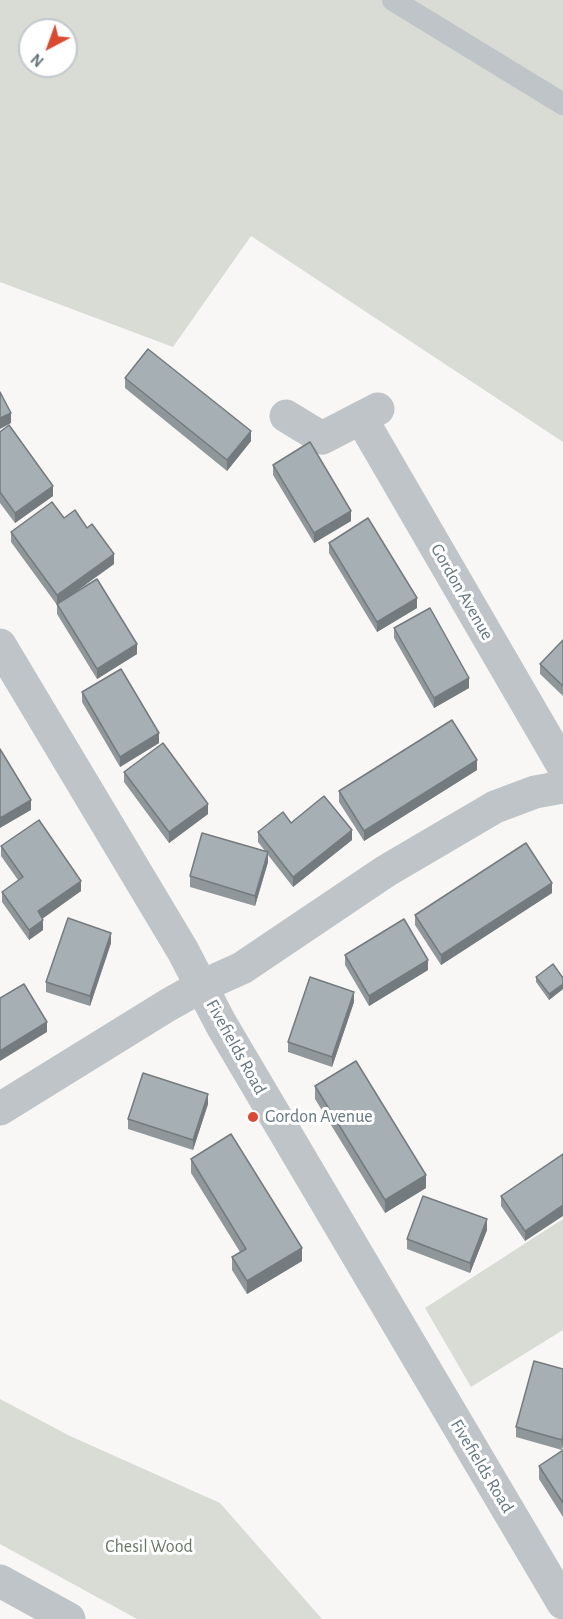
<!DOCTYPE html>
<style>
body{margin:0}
#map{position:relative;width:563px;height:1619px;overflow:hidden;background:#f8f7f5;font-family:"Alegreya Sans",sans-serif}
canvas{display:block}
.north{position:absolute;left:18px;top:18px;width:60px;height:60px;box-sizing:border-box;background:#fff;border:2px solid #c1c8cc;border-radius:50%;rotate:221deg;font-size:16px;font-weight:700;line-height:24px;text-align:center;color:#64767f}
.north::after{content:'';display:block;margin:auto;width:21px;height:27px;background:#db4931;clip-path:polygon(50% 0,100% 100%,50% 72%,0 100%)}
</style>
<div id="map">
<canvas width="563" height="1619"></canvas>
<div class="north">N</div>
</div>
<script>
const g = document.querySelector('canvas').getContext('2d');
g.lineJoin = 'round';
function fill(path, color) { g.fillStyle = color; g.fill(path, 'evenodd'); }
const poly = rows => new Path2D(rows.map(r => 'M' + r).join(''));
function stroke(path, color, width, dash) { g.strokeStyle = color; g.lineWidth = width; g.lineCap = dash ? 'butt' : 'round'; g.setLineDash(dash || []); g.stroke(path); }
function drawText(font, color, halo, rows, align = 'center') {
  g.font = font + ' "Alegreya Sans",sans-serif'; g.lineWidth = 6; g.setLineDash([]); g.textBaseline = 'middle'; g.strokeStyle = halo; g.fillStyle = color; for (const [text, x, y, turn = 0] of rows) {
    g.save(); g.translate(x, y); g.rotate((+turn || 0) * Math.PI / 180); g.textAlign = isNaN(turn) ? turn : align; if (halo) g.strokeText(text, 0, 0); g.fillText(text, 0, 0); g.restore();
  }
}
fill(poly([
 [0,0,563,0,563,442,251,236,173,347,0,282],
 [30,30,66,30,66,66,30,66],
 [563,1219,563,1330,471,1387,425,1308],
 [0,1399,70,1436,220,1503,322,1619,137,1619,0,1544]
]), '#d8dcd4');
stroke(poly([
 [393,0,563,104]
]), '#bec4c7', 22);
stroke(poly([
 [286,416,322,438,378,409],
 [361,418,563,766],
 [0,645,183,951,221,1024,563,1603],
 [0,1109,168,1005,202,986,242,968,386,871,495,807,535,792,563,787],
 [0,1581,69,1619]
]), '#bec4c7', 33);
fill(poly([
 [125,378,251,441,227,471,125,388],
 [0,432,53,496,15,523,0,503],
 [273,465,351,521,314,543,273,475],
 [64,518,114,564,70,596,137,654,97,679,57,614,57,605,11,542,11,532],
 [329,543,417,608,377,632,329,553],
 [394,628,469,688,434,708,394,638],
 [563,640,563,696,540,674,540,664],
 [82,692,159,743,120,767,82,702],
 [477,770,364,841,339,802,339,791],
 [124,772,208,814,169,843,124,782],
 [291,823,352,840,293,887,268,855,268,862,255,906,190,887,190,876,265,851,258,842,258,832],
 [1,846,81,891,42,918,43,930,29,940,2,902,2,892,18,880,1,856],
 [552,893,441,965,415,925,415,915],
 [111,943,90,1006,46,992,46,982],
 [345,955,428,970,369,1006,345,965],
 [536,977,563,978,563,989,549,1000,536,982],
 [354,1002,332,1067,288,1052,288,1042],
 [315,1086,426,1188,385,1213,315,1099],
 [208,1104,193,1150,128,1129,128,1119],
 [563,1154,525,1241,501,1206,501,1196],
 [191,1159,302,1261,247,1294,232,1270,232,1257,240,1252,191,1173],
 [487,1230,470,1273,407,1249,407,1239],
 [563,1369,562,1450,516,1437,516,1427],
 [563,1450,563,1517,539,1479,539,1466]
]), '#8f979b');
fill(poly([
 [11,413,11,423,0,429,0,418],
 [251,431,251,441,227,471,227,460],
 [53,486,53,496,15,523,15,513],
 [351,511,351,521,314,543,314,533],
 [114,554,114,564,57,605,57,595],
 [417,598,417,608,377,632,377,622],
 [137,644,137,654,97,679,97,669],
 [469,678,469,688,434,708,434,698],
 [159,733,159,743,120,767,120,757],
 [477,760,477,770,364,841,364,831],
 [31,800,31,810,0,828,0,818],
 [208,804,208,814,169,843,169,832],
 [352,830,352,840,293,887,293,877],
 [268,852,268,862,255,906,255,896],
 [81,881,81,891,38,922,38,911],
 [552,883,552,893,441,965,441,955],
 [43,920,43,930,29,940,29,930],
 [111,933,111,943,90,1006,90,996],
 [428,960,428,970,369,1006,369,996],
 [563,984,563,989,549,1000,549,994],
 [354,992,354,1002,332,1067,332,1057],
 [47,1022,47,1032,0,1061,0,1051],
 [208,1094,208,1104,193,1150,193,1140],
 [426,1175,426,1188,385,1213,385,1200],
 [563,1205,563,1216,525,1241,525,1231],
 [487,1219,487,1230,470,1273,470,1263],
 [302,1248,302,1261,247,1294,247,1281],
 [563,1435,563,1445,562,1450,562,1440]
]), '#747b7e');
const building = poly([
 [148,349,251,431,227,460,125,378,148,349],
 [0,392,11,413,0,418,0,392],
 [9,425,53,486,15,513,0,492,0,432,9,425],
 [310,442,351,511,314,533,273,465,310,442],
 [52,502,64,518,75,510,87,528,92,524,114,554,57,595,11,532,52,502],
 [368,518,417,598,377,622,329,543,368,518],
 [97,579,137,644,97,669,57,604,97,579],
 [430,608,469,678,434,698,394,628,430,608],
 [563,640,563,686,540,664,563,640],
 [121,669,159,733,120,757,82,692,121,669],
 [452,720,477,760,364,831,339,791,452,720],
 [163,743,208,804,169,832,124,772,163,743],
 [0,749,31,800,0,818,0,749],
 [324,796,352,830,293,877,258,832,283,812,291,823,324,796],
 [39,820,81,881,38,911,43,920,29,930,2,892,23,877,1,846,39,820],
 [202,833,268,852,255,896,190,876,202,833],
 [526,843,552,883,441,955,415,915,526,843],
 [68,918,111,933,90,996,46,982,68,918],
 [404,919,428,960,369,996,345,955,404,919],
 [553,964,563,978,563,984,549,994,536,977,553,964],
 [310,977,354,992,332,1057,288,1042,310,977],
 [24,984,47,1022,0,1051,0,998,24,984],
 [356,1061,426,1175,385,1200,315,1086,356,1061],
 [143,1073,208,1094,193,1140,128,1119,143,1073],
 [231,1134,302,1248,247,1281,232,1257,246,1249,191,1159,231,1134],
 [563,1154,563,1205,525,1231,501,1196,563,1154],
 [423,1196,487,1219,470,1263,407,1239,423,1196],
 [534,1361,563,1369,563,1435,562,1440,516,1427,534,1361],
 [563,1450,563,1503,539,1466,563,1450]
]);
fill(building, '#a6b0b4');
stroke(building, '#747b7e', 1.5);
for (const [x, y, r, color] of [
 [253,1117,6,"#db4931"]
]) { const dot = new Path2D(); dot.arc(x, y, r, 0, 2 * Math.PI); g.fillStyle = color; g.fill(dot); stroke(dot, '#fff', 2); }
drawText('18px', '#64767f', '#fff', [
 ["Gordon Avenue",462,592,60],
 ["Fivefields Road",236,1047,61],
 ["Fivefields Road",482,1466,59]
]);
drawText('18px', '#64767f', '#fff', [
 ["Gordon Avenue",265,1117]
], 'left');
drawText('18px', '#687763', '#fff', [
 ["Chesil Wood",149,1547]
]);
</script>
